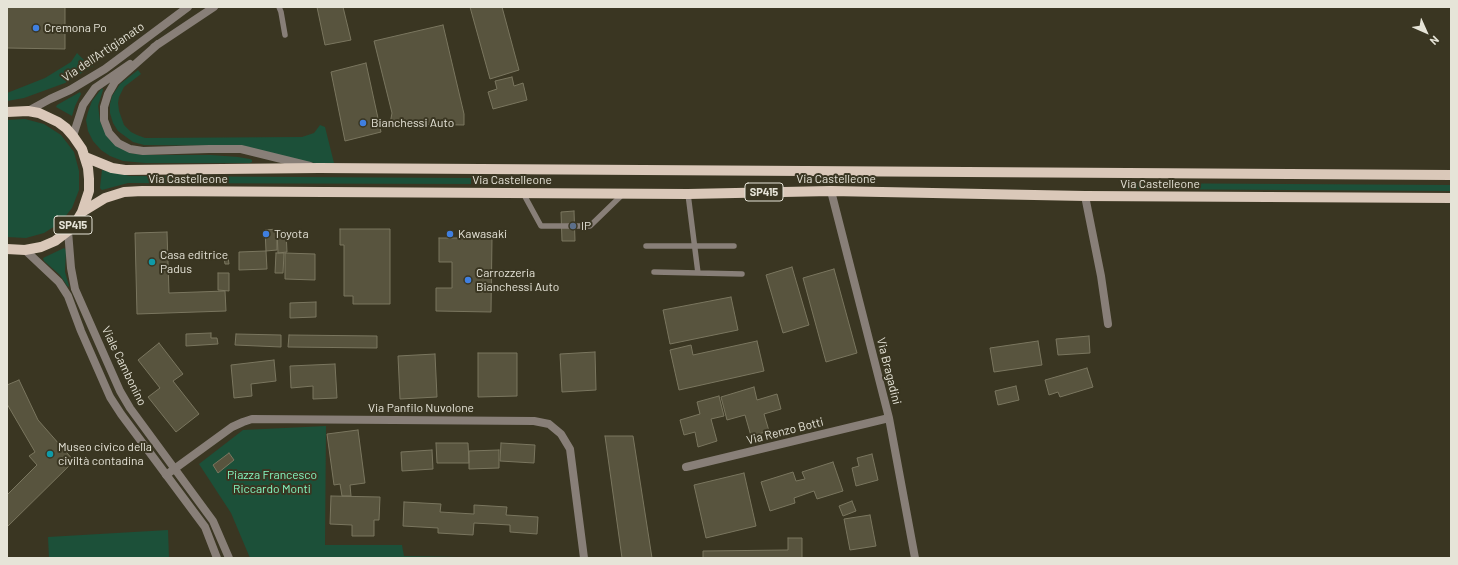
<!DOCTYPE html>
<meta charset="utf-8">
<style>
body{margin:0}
#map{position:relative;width:1458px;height:565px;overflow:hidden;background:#3a3622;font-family:Barlow,sans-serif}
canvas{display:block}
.frame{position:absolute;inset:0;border:8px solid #e6e4d8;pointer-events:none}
.north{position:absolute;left:1406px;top:12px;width:40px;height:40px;-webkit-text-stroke:3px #3a3622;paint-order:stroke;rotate:135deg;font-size:11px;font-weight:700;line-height:16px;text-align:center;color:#e6e4d8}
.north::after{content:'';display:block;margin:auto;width:14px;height:18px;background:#e6e4d8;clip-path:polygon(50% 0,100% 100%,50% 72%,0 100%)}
</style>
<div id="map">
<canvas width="1458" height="565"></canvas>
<div class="frame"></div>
<div class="north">N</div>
</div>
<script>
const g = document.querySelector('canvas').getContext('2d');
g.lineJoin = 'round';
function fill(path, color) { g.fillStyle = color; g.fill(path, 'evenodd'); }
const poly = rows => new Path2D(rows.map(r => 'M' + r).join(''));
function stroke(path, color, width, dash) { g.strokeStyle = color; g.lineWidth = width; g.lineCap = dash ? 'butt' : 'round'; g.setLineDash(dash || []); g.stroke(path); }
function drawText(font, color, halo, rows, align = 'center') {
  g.font = font + ' Barlow,sans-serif'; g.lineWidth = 4; g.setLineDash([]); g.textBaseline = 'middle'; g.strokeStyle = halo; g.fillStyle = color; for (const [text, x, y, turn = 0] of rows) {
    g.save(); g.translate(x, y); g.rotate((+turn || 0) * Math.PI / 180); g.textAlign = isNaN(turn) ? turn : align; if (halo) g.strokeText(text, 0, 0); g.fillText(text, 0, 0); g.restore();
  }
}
fill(poly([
 [77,53,84,60,94,62,93,66,65,83,24,98,7,101,7,93,45,78,71,62],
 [138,70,141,74,124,87,119,97,118,103,119,111,124,125,131,132,137,135,145,138,302,137,314,133,320,125,325,127,334,163,315,163,299,161,243,146,144,145,133,142,118,131,113,123,110,113,110,104,112,96,120,84],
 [102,88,103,90,98,106,100,121,106,135,130,153,144,155,211,155,238,157,250,159,252,160,252,162,250,163,145,163,123,161,110,156,101,150,93,141,88,131,86,120,88,112,92,101],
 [80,92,81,94,75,106,72,116,56,107,57,105],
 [25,119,44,124,61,135,74,152,79,171,79,190,72,208,60,223,44,233,26,238,7,237,7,120],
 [102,170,130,176,471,178,471,184,128,183,102,190,100,188],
 [1122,183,1451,185,1451,191,1122,189],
 [64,248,66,250,65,272,69,286,68,287,60,275,44,261,43,258],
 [326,426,325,545,402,545,404,556,514,558,250,558,231,513,199,464,243,430],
 [168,530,169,558,49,558,48,537]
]), '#1c5039');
const building = poly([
 [7,7,65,7,65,49,7,48,7,7],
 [317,7,343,7,351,40,325,45,317,7],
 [470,7,502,7,519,70,490,79,470,7],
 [443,25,464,114,464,125,390,124,392,113,374,41,443,25],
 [366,63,381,132,345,141,331,72,366,63],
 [512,77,514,86,523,83,527,100,493,109,488,92,497,89,495,81,512,77],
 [574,211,575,241,562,241,561,212,574,211],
 [277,229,277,250,266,251,265,230,277,229],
 [340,229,390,229,390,304,353,304,353,296,344,296,344,245,340,245,340,229],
 [277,231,286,231,287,252,278,253,277,231],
 [167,232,169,293,225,291,226,311,137,314,135,233,167,232],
 [439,238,492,238,491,312,436,311,436,288,452,288,452,262,439,262,439,238],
 [266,251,267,269,239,270,239,252,266,251],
 [276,253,284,253,283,273,275,273,276,253],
 [285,253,315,254,315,280,285,279,285,253],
 [228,257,229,264,225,264,224,258,228,257],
 [792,267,809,325,783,333,766,275,792,267],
 [834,269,857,353,826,362,803,278,834,269],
 [218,273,229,273,229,291,218,290,218,273],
 [731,297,738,330,670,344,663,310,731,297],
 [316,302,316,317,290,318,290,303,316,302],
 [211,333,211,338,217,338,218,344,186,346,186,334,211,333],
 [236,334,281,335,281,347,235,345,236,334],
 [289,335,377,336,377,348,288,347,289,335],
 [1089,336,1090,353,1058,355,1056,339,1089,336],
 [757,341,764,371,679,390,670,350,691,345,693,355,757,341],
 [1038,341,1042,365,994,372,990,348,1038,341],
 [159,343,183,374,173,381,199,414,176,432,148,397,160,388,138,360,159,343],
 [595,352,596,390,562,392,560,354,595,352],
 [478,353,517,353,517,396,478,397,478,353],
 [435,354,437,397,400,399,398,356,435,354],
 [274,360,276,381,251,384,252,396,234,398,231,365,274,360],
 [335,364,337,398,313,399,313,386,291,388,290,366,335,364],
 [1087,368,1093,387,1060,397,1058,392,1049,395,1045,380,1087,368],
 [19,380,38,420,74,461,7,527,7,495,37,465,29,456,35,452,7,404,7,385,19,380],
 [1016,386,1019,400,998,405,995,391,1016,386],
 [754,387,757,400,777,394,781,409,764,414,769,431,751,436,745,415,727,420,721,397,754,387],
 [719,396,724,416,711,419,717,441,698,447,695,432,684,435,680,420,700,414,697,402,719,396],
 [358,430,365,483,350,485,351,496,342,496,340,484,334,485,327,434,358,430],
 [605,436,633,436,652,558,622,558,605,436],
 [436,443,468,443,469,463,437,463,436,443],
 [501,443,535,445,534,463,500,461,501,443],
 [432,450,433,469,402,471,401,452,432,450],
 [499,450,499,468,469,469,469,451,499,450],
 [229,453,234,460,218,473,213,465,229,453],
 [872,454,878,480,856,486,852,468,859,466,857,458,872,454],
 [833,462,843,491,817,499,814,491,794,498,795,503,770,511,761,482,793,472,796,481,805,479,802,472,833,462],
 [744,473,756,526,706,538,694,485,744,473],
 [331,496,380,497,379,520,374,520,374,536,352,536,352,525,330,524,331,496],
 [852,501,856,511,843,516,839,506,852,501],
 [404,502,441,504,440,512,474,514,474,505,507,507,506,515,538,517,537,534,510,532,510,525,474,523,473,535,438,533,438,528,403,526,404,502],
 [870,515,876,546,850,550,844,519,870,515],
 [788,538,802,538,802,558,703,558,703,551,788,550,788,538]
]);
fill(building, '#58543e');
stroke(building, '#7a765f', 1);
stroke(poly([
 [279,7,281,12,285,35],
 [523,193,541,226,590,226,623,194],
 [688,194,698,273],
 [646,246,734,246],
 [654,272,742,274]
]), '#887f78', 5.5);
stroke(poly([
 [831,191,889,418,915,558],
 [1085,196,1101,276,1108,324],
 [686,467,889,418],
 [166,475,232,427,243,422,252,419,534,421,549,424,561,434,570,449,584,558]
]), '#887f78', 8);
stroke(poly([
 [158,44,115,82,108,94,104,107,104,120,109,133,118,143,130,149,143,151,209,149,241,149,310,166],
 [154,47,214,7],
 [28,111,50,99,70,90,105,69,188,7],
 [73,136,83,105,95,88,130,64],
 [68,231,71,268,75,289,120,391,130,408,213,521,229,558],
 [25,250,59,282,68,296,81,331,110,397,121,414,205,527,217,558]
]), '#887f78', 8);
stroke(poly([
 [7,112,28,111,39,113,58,122,66,128,73,136,82,149,88,168,89,179,89,191,82,212,76,222,68,231,55,241,41,247,25,250,7,249],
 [85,157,112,168,125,170,319,168,1451,175],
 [82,212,105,198,124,192,142,191,688,194,831,191,1085,196,1451,198]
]), '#dac8b9', 10);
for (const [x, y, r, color] of [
 [36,28,4,"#3f7fe0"],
 [363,123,4,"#3f7fe0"],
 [573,226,4,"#5c6f8a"],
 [266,234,4,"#3f7fe0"],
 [450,234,4,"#3f7fe0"],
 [152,262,4,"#0f9aa8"],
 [468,280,4,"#3f7fe0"],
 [50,454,4,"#0f9aa8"]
]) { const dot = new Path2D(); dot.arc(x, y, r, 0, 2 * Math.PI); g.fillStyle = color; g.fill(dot); stroke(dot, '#3a3622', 1.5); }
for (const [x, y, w] of [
 [764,192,38],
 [73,225,38]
]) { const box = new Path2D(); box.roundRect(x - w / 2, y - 9, w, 18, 3); g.fillStyle = '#3a3622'; g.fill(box); stroke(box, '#e6e4d8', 1); }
drawText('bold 11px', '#e6e4d8', null, [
 ["SP415",764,192],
 ["SP415",73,225]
]);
drawText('12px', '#e6e4d8', '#3a3622', [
 ["Cremona Po",44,28],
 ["Bianchessi Auto",371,123],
 ["IP",581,226],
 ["Toyota",274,234],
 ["Kawasaki",458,234],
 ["Casa editrice",160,255],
 ["Padus",160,269],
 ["Carrozzeria",476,273],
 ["Bianchessi Auto",476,287],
 ["Museo civico della",58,447],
 ["civiltà contadina",58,461]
], 'left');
drawText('12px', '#e6e4d8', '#3a3622', [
 ["Via dell'Artigianato",103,52,-34],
 ["Via Castelleone",188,179],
 ["Via Castelleone",836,179],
 ["Via Castelleone",512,180],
 ["Via Castelleone",1160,184],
 ["Viale Cambonino",124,366,64],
 ["Via Bragadini",889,371,76],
 ["Via Panfilo Nuvolone",421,408],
 ["Via Renzo Botti",785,431,-14]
]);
drawText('12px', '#85f9c2', '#3a3622', [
 ["Piazza Francesco",272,475],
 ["Riccardo Monti",272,489]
]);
</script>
